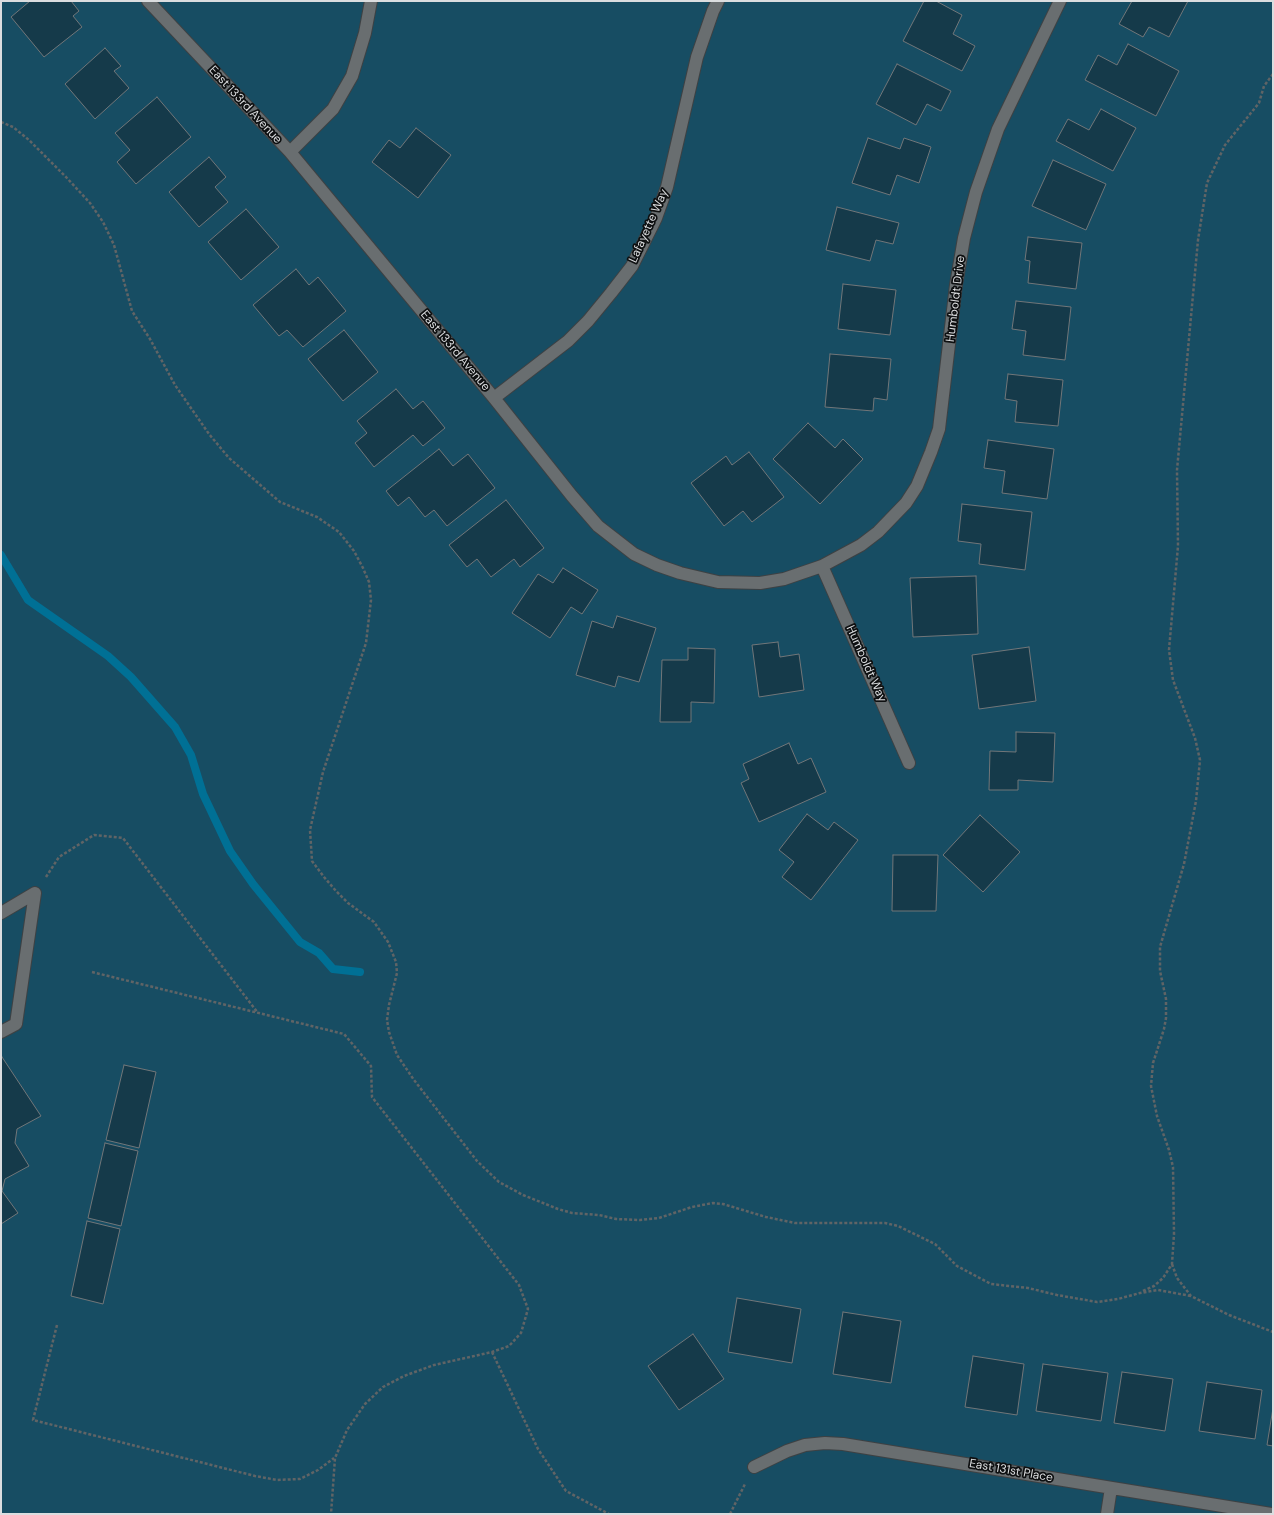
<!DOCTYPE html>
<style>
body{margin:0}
#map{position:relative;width:1274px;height:1515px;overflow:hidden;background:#232729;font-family:"DM Sans",sans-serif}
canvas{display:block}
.frame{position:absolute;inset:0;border:2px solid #dbdddf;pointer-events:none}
</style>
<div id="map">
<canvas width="1274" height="1515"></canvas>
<div class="frame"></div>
</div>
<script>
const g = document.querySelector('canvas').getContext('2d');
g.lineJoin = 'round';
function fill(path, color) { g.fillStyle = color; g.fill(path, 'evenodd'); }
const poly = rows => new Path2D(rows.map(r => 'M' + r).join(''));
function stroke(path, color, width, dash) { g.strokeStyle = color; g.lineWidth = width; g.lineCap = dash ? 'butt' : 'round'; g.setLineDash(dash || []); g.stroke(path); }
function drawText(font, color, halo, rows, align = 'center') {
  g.font = font + ' "DM Sans",sans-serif'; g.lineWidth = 3.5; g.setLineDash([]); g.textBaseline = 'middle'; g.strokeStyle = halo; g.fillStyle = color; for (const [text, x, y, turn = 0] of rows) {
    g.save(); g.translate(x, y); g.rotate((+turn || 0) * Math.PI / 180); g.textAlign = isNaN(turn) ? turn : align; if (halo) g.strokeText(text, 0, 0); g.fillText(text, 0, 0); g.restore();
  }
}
fill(poly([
 [1,1,1273,1,1273,1514,1,1514]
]), '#174d63');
stroke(poly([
 [1,555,28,600,108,656,131,677,175,727,191,755,203,794,230,851,253,884,300,942,319,953,333,969,360,972]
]), '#007095', 8);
const building = poly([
 [30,1,71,1,79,11,73,16,82,27,44,57,11,17,30,1],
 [924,1,936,1,962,15,953,34,975,46,962,71,903,41,924,1],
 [1132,1,1188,1,1169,37,1149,27,1143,37,1119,24,1132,1],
 [1128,44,1179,71,1156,116,1085,80,1098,55,1117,65,1128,44],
 [105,48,121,66,114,71,129,88,95,119,65,84,105,48],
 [897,64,951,91,941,111,927,104,916,125,876,104,897,64],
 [157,97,191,137,136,184,117,162,130,150,115,133,157,97],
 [1101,109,1136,128,1113,171,1056,141,1068,119,1089,130,1101,109],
 [416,128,451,155,418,198,372,162,389,140,400,148,416,128],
 [868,138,900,149,904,138,931,147,919,183,897,175,890,195,852,183,868,138],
 [209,157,226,177,215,187,228,202,199,227,169,192,209,157],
 [1053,160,1106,184,1086,230,1032,206,1053,160],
 [837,207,899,223,893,244,876,240,870,261,826,250,837,207],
 [246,209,279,247,241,280,208,242,246,209],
 [1028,237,1082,243,1076,289,1028,283,1030,261,1025,260,1028,237],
 [296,269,309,285,318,277,346,311,303,347,287,330,279,336,253,305,296,269],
 [843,284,896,290,890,335,838,329,843,284],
 [1016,301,1071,307,1065,360,1023,355,1026,331,1012,329,1016,301],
 [344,330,378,372,343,401,308,359,344,330],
 [830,354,891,359,887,400,874,398,873,411,825,407,830,354],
 [1008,374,1063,380,1058,426,1015,422,1017,401,1005,399,1008,374],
 [396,389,413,409,423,401,445,428,423,446,413,435,374,467,355,443,367,433,357,421,396,389],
 [808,423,835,448,843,439,863,459,820,504,773,459,808,423],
 [988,440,1054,449,1047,499,1002,493,1005,471,984,468,988,440],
 [439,449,453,466,468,454,495,488,447,526,434,510,425,517,409,497,398,506,386,491,439,449],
 [749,452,784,497,752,522,743,511,724,526,691,483,726,456,732,465,749,452],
 [506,500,544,548,520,567,514,559,491,577,477,559,467,567,449,545,506,500],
 [962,504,1032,512,1025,570,979,564,981,544,958,541,962,504],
 [563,568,598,590,582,614,571,607,550,638,512,613,538,574,553,583,563,568],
 [976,576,978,634,913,637,910,578,976,576],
 [617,616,656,628,639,682,618,676,615,687,576,675,592,621,613,628,617,616],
 [778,642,780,657,799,654,804,690,759,697,752,645,778,642],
 [1029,647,1036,701,979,709,972,655,1029,647],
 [688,648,715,649,714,703,691,702,691,722,660,722,662,660,688,660,688,648],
 [1016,732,1055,733,1053,782,1018,780,1018,790,989,790,990,751,1016,752,1016,732],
 [789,743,798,764,811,758,826,792,759,822,741,783,749,779,743,764,789,743],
 [807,814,828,830,834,822,858,840,811,900,782,877,794,862,779,850,807,814],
 [980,815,1020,852,983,892,943,855,980,815],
 [893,855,938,855,936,911,892,911,893,855],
 [2,1057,41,1116,17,1129,15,1143,29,1166,5,1179,2,1191,18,1213,1,1224,1,1058,2,1057],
 [124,1065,156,1072,139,1148,106,1140,124,1065],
 [105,1143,138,1151,121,1226,88,1218,105,1143],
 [87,1221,120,1229,103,1304,71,1296,87,1221],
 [737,1298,801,1309,792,1363,728,1352,737,1298],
 [843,1312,901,1321,891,1383,833,1374,843,1312],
 [693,1334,724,1379,679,1410,648,1366,693,1334],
 [973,1356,1024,1364,1017,1415,965,1407,973,1356],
 [1043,1364,1108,1373,1101,1421,1036,1411,1043,1364],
 [1122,1372,1173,1379,1165,1431,1114,1423,1122,1372],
 [1207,1382,1262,1390,1255,1439,1199,1431,1207,1382],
 [1273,1408,1273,1446,1267,1445,1273,1408]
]);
fill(building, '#153a4a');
stroke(building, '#717679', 1);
const lane = poly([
 [1,913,35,893,16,1024,1,1032]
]);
const street = poly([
 [148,1,290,152,494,398,572,496,598,526,634,554,657,565,680,573,718,582,760,583,784,579,822,566,861,545,878,532,906,503,917,486,931,452,939,429,956,285,964,238,976,192,998,129,1060,1],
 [290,152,333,109,352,76,365,33,371,1],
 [494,398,568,341,588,321,611,293,632,266,656,218,667,187,697,57,713,11,718,1],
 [822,566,909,763],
 [754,1467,787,1451,805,1445,825,1443,843,1444,1271,1514],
 [1107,1514,1111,1488]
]);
stroke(lane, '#3e4143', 14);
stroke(street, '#3e4143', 14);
stroke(poly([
 [1,122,13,127,29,140,66,177,90,203,103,222,114,245,132,311,150,339,175,385,209,434,229,458,280,502,317,517,339,532,354,551,363,568,369,582,371,600,366,643,323,772,310,830,312,861,324,877,336,891,348,903,374,922,388,942,396,962,397,973,389,1005,387,1020,389,1032,397,1055,414,1080,477,1161,499,1182,523,1195,558,1209,572,1213,599,1215,616,1219,640,1220,659,1218,692,1207,713,1203,723,1204,766,1217,795,1223,885,1223,898,1226,935,1244,957,1266,991,1284,1028,1288,1057,1295,1097,1302,1118,1299,1140,1293,1158,1290,1191,1296],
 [46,877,59,857,94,835,123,838,258,1013],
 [92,972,344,1034,371,1066,372,1097,519,1285,528,1309,521,1333,509,1346,492,1352,434,1365,404,1376,383,1387,365,1404,347,1430,335,1458,331,1514],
 [1172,1264,1177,1278,1191,1296,1229,1315,1273,1332],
 [1143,1291,1154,1286,1163,1278,1172,1264,1174,1234,1173,1167,1169,1150,1157,1116,1151,1086,1153,1063,1164,1029,1166,1018,1166,999,1160,971,1160,947,1184,864,1196,801,1200,760,1195,738,1173,680,1169,650,1178,546,1177,470,1198,240,1207,183,1225,145,1259,103,1264,86,1273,74],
 [57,1325,33,1420,255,1476,277,1480,300,1479,318,1470,334,1458],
 [492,1352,538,1449,566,1491,609,1514],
 [730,1514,745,1484]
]), '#606466', 2.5, [3, 2]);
stroke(lane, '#696e70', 12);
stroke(street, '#696e70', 12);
drawText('12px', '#dbdddf', '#0e1011', [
 ["East 133rd Avenue",245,105,47],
 ["Lafayette Way",649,226,-66],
 ["Humboldt Drive",956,299,-83],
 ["East 133rd Avenue",455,351,50],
 ["Humboldt Way",866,664,66],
 ["East 131st Place",1011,1471,10]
]);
</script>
